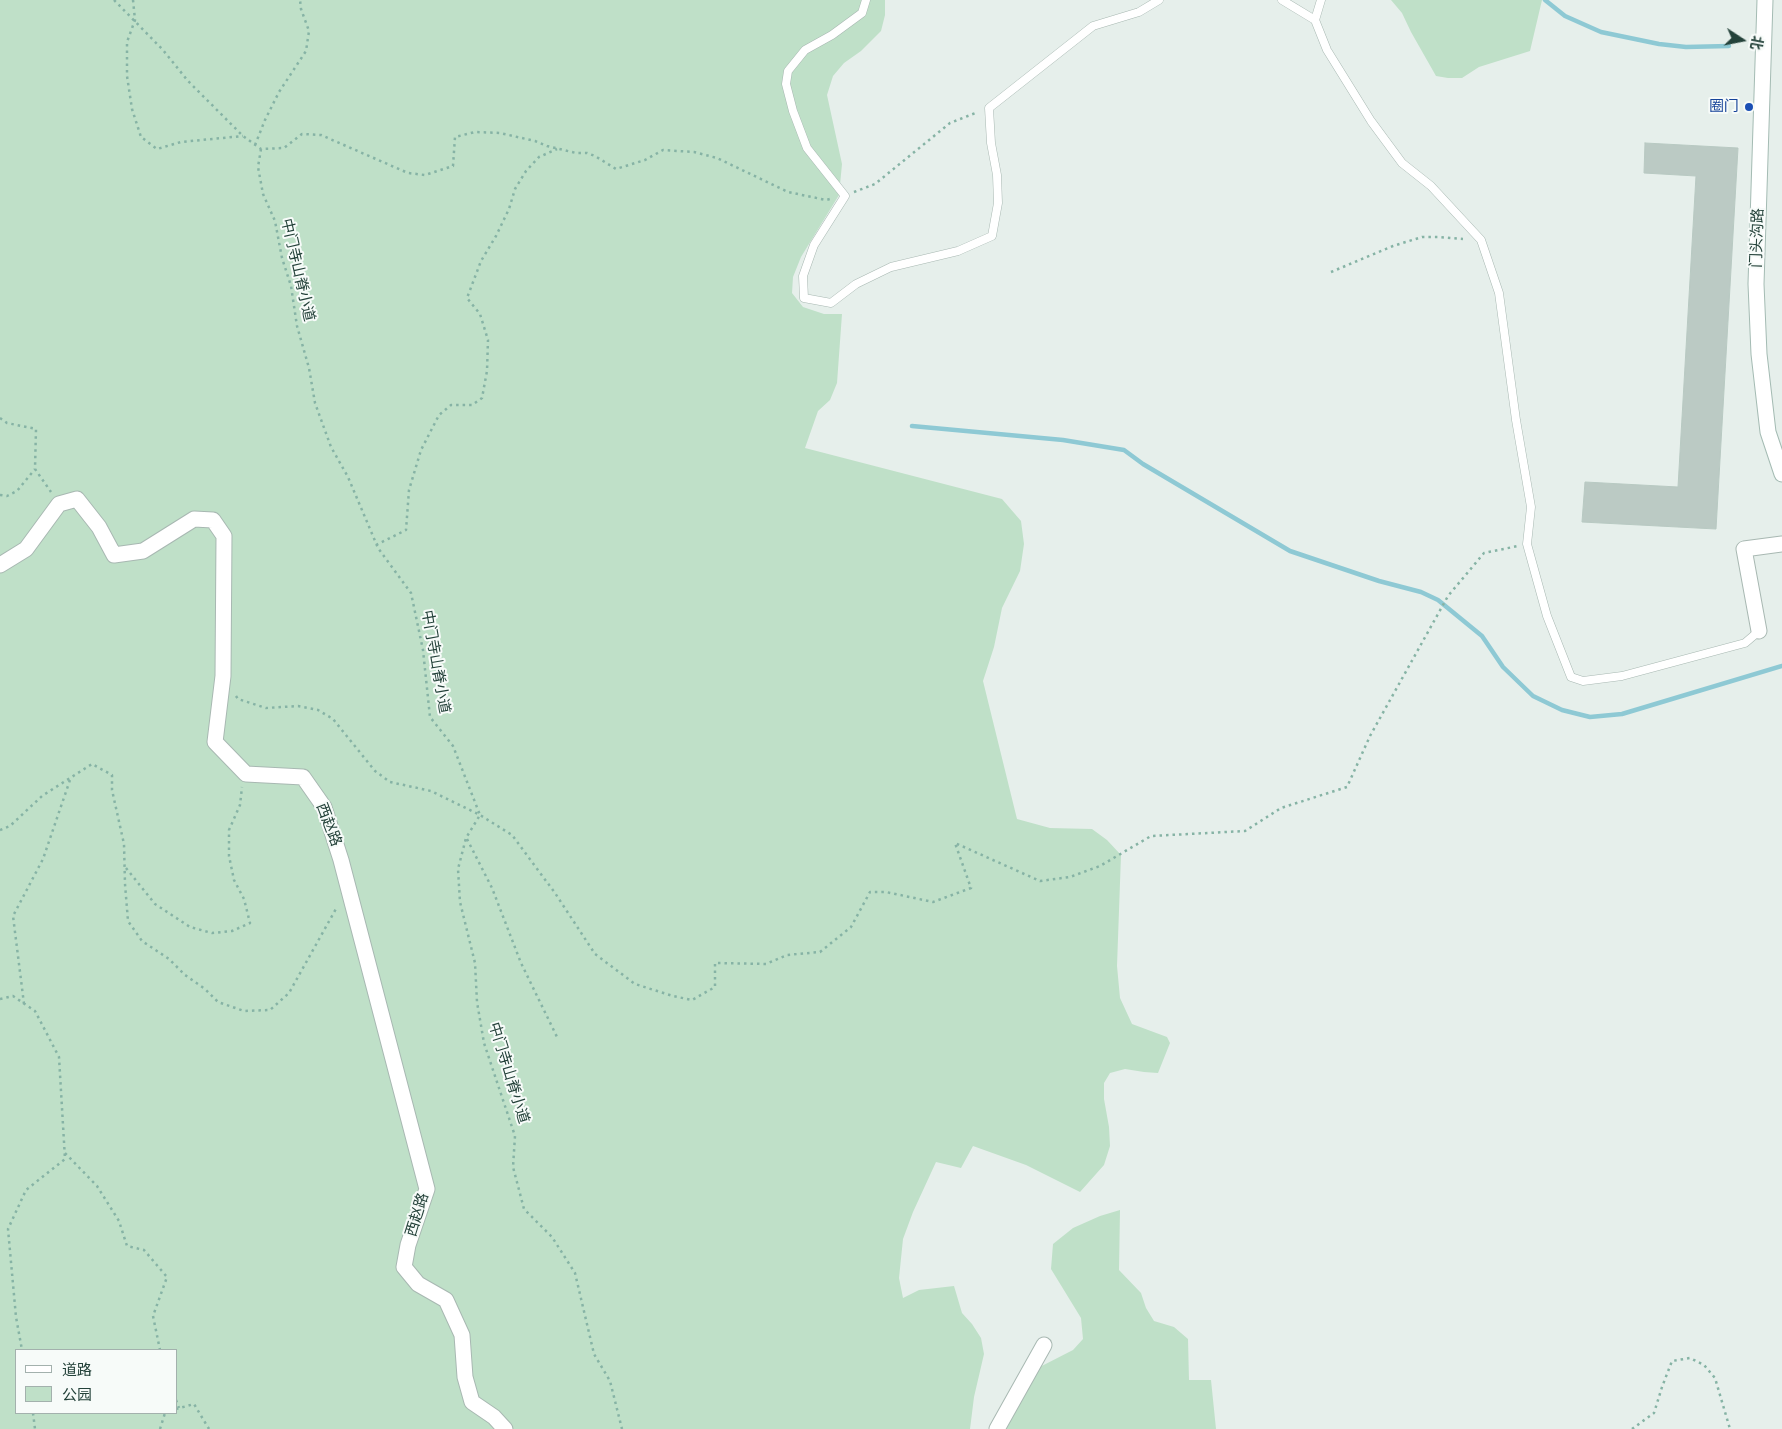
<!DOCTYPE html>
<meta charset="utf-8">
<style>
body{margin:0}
#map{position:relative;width:1782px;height:1429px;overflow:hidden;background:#e6efeb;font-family:"Roboto Condensed","Noto Sans SC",sans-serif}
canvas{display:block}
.legend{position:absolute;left:15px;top:1349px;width:162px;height:65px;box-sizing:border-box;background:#f7fbf9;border:1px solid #a3b1ad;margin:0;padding:6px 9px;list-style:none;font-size:15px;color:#24423a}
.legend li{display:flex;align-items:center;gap:10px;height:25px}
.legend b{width:25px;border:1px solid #a3b1ad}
.north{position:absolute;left:1717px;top:15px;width:50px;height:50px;-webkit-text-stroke:4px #f7fbf9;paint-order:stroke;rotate:101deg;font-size:14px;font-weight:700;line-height:20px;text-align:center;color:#24423a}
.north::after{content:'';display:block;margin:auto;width:18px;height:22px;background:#24423a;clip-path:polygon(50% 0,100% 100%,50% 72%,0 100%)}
</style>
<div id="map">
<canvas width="1782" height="1429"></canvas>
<ul class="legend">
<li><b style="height:6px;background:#fff"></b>道路</li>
<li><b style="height:14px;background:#bfe0c8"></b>公园</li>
</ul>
<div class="north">北</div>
</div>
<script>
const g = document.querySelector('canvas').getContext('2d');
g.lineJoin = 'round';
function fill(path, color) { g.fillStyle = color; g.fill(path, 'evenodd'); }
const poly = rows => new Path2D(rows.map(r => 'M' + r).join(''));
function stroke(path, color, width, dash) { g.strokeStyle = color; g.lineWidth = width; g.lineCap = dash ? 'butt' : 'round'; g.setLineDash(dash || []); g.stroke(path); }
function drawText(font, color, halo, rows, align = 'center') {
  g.font = font + ' "Roboto Condensed","Noto Sans SC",sans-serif'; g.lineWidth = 4; g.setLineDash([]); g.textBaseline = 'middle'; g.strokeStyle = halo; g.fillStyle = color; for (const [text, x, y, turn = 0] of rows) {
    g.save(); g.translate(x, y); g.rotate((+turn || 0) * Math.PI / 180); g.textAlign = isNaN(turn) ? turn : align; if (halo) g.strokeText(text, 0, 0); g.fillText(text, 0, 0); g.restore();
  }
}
fill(poly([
 [0,0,885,0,885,15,881,31,861,51,844,63,833,76,827,95,842,164,839,195,801,257,793,277,792,293,803,307,824,314,842,314,837,383,830,400,818,411,805,448,1002,499,1021,521,1024,544,1020,571,1002,608,994,647,983,681,1017,819,1050,828,1092,829,1107,840,1121,855,1117,966,1120,998,1132,1024,1167,1037,1170,1043,1158,1073,1144,1072,1125,1069,1110,1073,1104,1083,1104,1099,1109,1127,1110,1146,1104,1165,1080,1192,1026,1165,973,1146,961,1168,936,1162,913,1212,903,1239,899,1278,903,1298,919,1290,954,1286,962,1313,972,1324,981,1338,984,1354,974,1397,970,1429,0,1429],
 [16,1350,176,1350,176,1413,16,1413],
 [1391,0,1542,0,1530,51,1479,67,1462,78,1448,78,1436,76,1411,32,1402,13],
 [1120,1210,1119,1270,1141,1293,1146,1308,1154,1321,1174,1327,1188,1339,1189,1380,1211,1380,1216,1429,1001,1429,1030,1372,1073,1350,1083,1339,1081,1318,1051,1269,1053,1244,1073,1228,1100,1216]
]), '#bfe0c8');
stroke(poly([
 [1545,0,1565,16,1601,32,1659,44,1686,47,1729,46],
 [912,426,1063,440,1124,450,1143,464,1290,551,1379,581,1421,592,1438,600,1482,636,1503,667,1533,696,1562,710,1590,717,1622,714,1782,666]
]), '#8ec9d4', 4.5);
const building = poly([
 [1645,143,1738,148,1716,529,1582,522,1585,482,1678,487,1696,176,1644,173,1645,143]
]);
fill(building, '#bbcac4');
stroke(building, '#b8c9c2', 1);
const service = poly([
 [866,0,862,13,832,35,805,50,788,71,786,84,793,111,807,148,845,196,814,245,803,276,804,298,831,303,856,284,891,267,958,251,992,236,998,203,997,175,991,143,989,108,1093,26,1139,12,1159,0],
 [1282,0,1315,20,1327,50,1371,121,1402,163,1431,186,1481,240,1499,293,1516,420,1531,507,1527,544,1547,616,1571,677,1583,681,1622,676,1745,643,1759,631],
 [1315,20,1321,0]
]);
const minor = poly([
 [1759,631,1744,549,1782,544],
 [997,1429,1044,1345]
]);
const tertiary = poly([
 [0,565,26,549,59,504,77,499,99,527,114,555,143,551,194,519,213,520,224,536,223,676,215,742,246,774,303,777,324,807,341,860,427,1189,408,1245,404,1267,418,1284,446,1300,462,1335,465,1377,472,1402,494,1417,505,1429]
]);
const secondary = poly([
 [1765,0,1756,284,1759,354,1768,432,1782,474]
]);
stroke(service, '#a8b8b2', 9);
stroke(minor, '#a8b8b2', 17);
stroke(tertiary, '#a8b8b2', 17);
stroke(secondary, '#a4bbb3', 17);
stroke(poly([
 [114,0,163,50,188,81,243,136,261,149,284,148,302,134,321,135,408,173,425,175,453,166,455,137,475,132,500,133,535,141,547,146,576,153,587,153,595,156,616,169,645,160,663,150,694,152,717,158,788,192,826,200,830,199],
 [133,0,135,20,127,42,127,76,132,109,141,137,157,149,181,142,243,136],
 [255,145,265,120,279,92,306,51,309,31,301,9,300,0],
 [261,149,258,167,263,194,275,221,282,258,291,286,297,326,309,368,315,403,331,447,348,477,378,548,411,593,423,650,430,717,453,746,480,815,466,838,458,869,460,902,475,963,477,1002,484,1043,515,1136,513,1167,524,1209,552,1237,575,1273,594,1354,610,1381,622,1429],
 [854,192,875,184,950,123,978,112],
 [1331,272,1393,246,1422,237,1439,237,1463,239],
 [0,418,7,423,36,429,35,469,51,492],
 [0,495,7,496,17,491,35,469],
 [376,545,406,530,409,490,421,450,439,415,451,405,472,405,482,398,487,371,488,340,480,314,467,298,481,261,496,236,509,209,515,189,526,171,539,157,557,149],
 [236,696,238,699,266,708,298,706,318,710,333,719,375,771,390,782,431,791,480,815,512,835,555,893,595,954,635,984,673,996,692,1000,715,987,715,963,766,964,787,955,820,952,851,927,870,892,886,892,933,902,971,888,955,843,1040,881,1070,877,1100,866,1151,836,1245,831,1281,808,1347,787,1370,736,1448,596,1484,553,1518,546],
 [0,830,10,826,42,796,92,764,112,775,112,790,124,844,125,884,128,921,142,941,169,959,185,975,205,989,218,1002,244,1011,270,1010,289,993,337,907],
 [467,839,492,888,521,963,558,1039],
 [126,868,155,904,190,927,212,933,232,931,250,923,244,899,234,880,229,856,229,830,240,805,242,787],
 [0,999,13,996,35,1011,59,1057,65,1159,26,1190,8,1229,16,1317,22,1350],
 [24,1004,13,916,43,859,70,780],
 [65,1153,97,1186,119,1221,127,1246,144,1250,167,1277,153,1316,160,1350],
 [176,1400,179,1408],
 [176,1409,194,1404,209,1429],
 [33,1413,35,1429],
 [160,1429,165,1413],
 [1632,1429,1654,1413,1662,1387,1672,1361,1690,1358,1704,1365,1715,1378,1730,1429]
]), '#86b3a5', 2.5, [2.5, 4]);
stroke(service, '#fff', 8);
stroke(minor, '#fff', 15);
stroke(tertiary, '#fff', 15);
stroke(secondary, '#fff', 15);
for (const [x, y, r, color] of [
 [1749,107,5,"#1a4fb4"]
]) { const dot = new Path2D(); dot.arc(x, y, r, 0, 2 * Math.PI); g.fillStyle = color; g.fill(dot); stroke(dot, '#f7fbf9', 2); }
drawText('15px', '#164399', '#f7fbf9', [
 ["圈门",1739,107]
], 'right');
drawText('15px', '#24423a', '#f7fbf9', [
 ["门头沟路",1758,238,-88],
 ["中门寺山脊小道",297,270,77],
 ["中门寺山脊小道",435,662,80],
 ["西赵路",328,825,69],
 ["中门寺山脊小道",508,1073,73],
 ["西赵路",418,1215,-73]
]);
</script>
